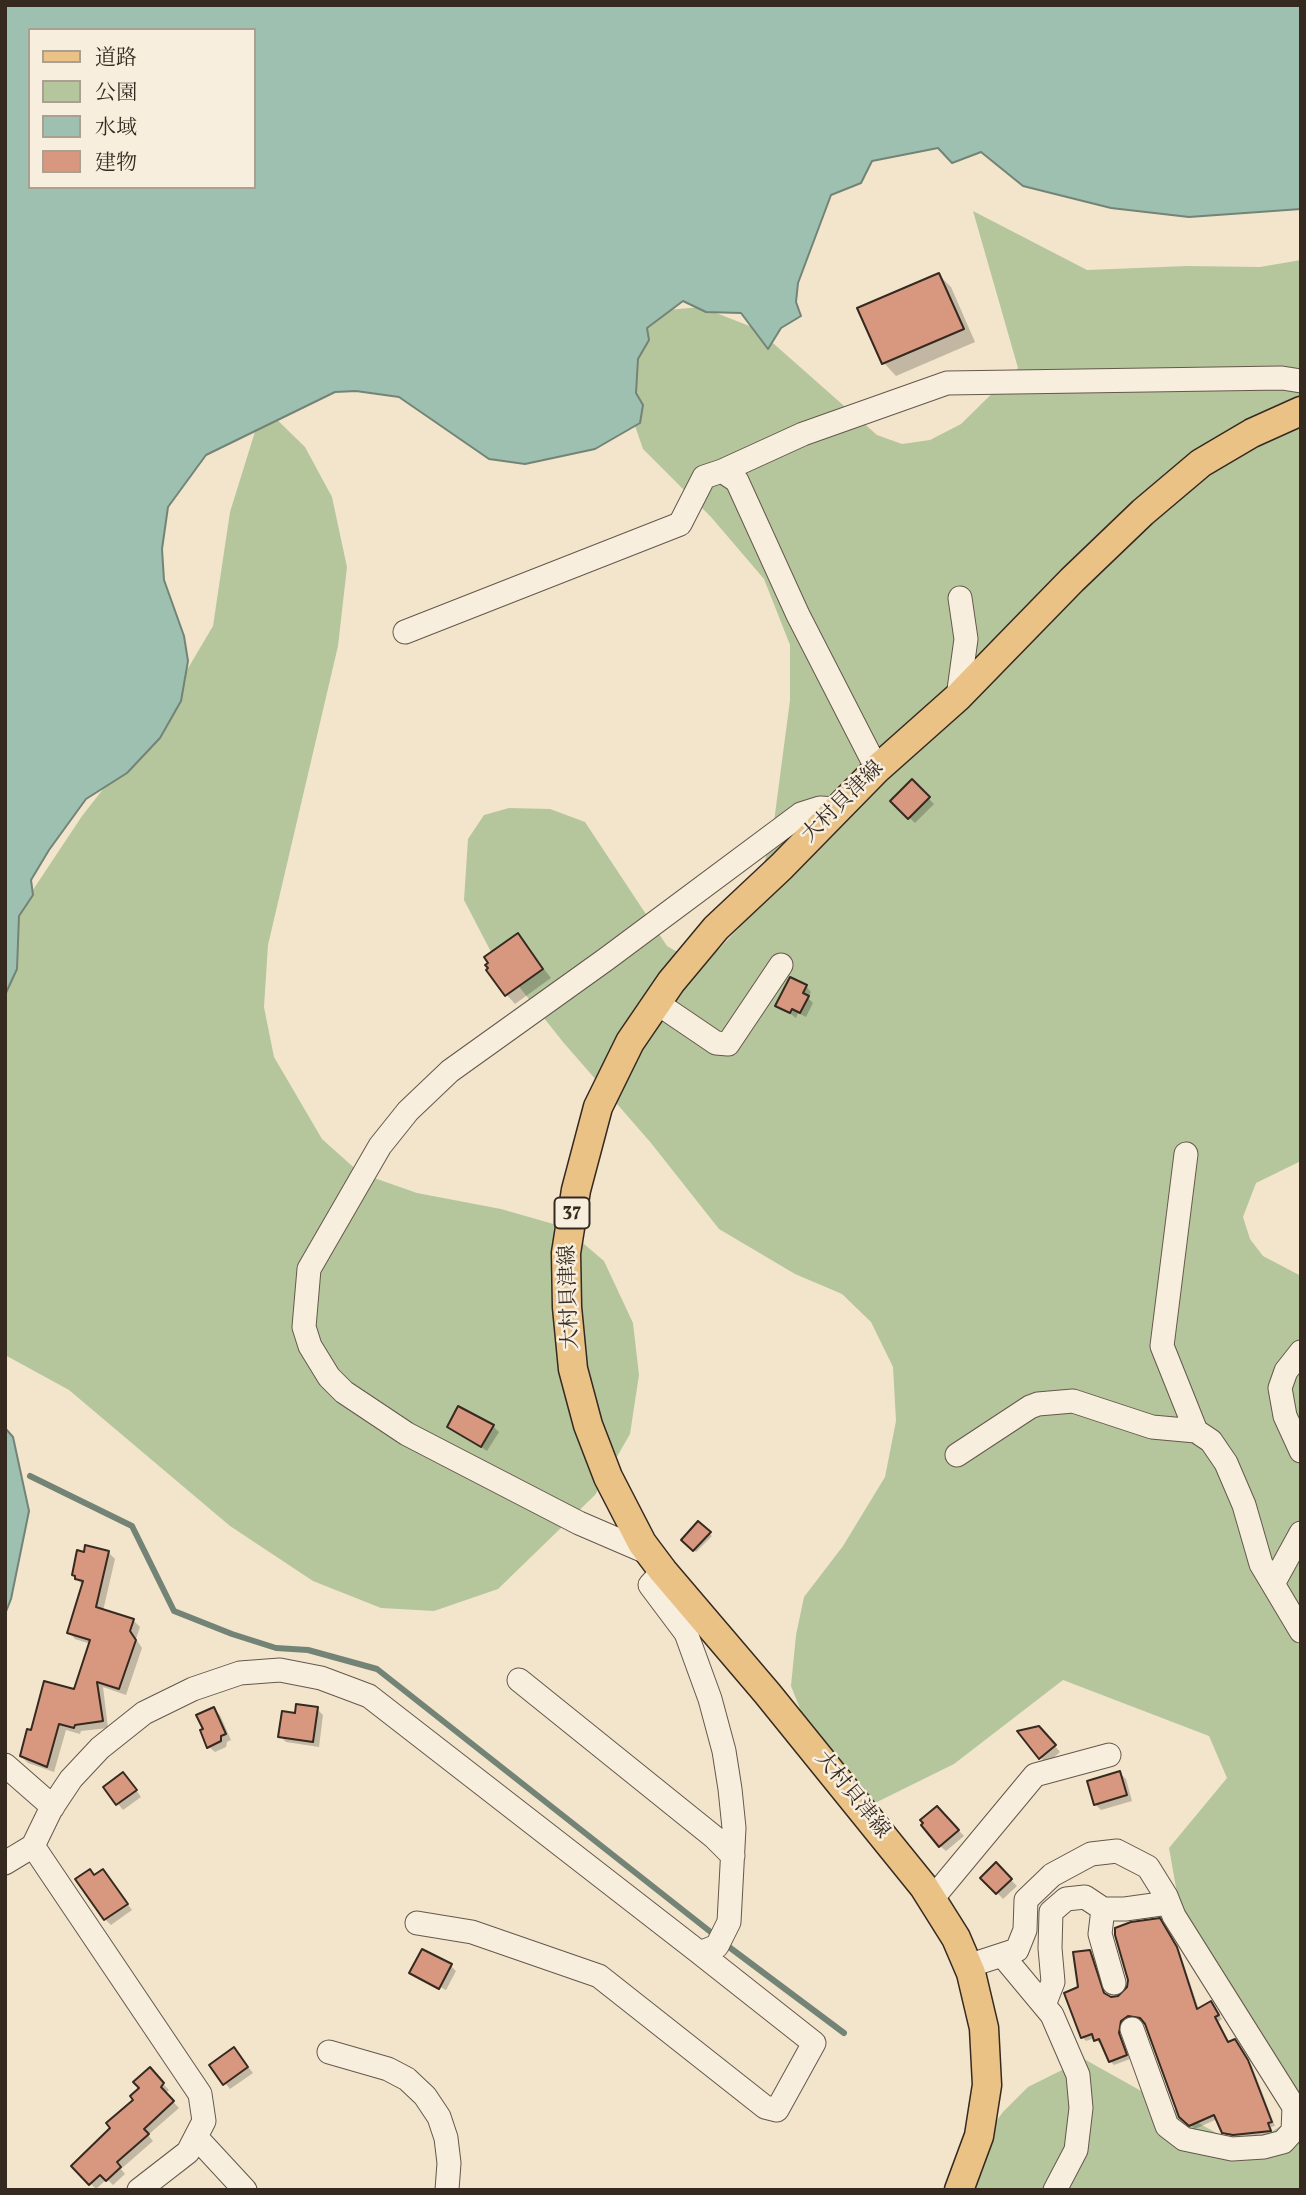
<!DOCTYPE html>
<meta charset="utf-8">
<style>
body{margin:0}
#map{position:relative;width:1306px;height:2195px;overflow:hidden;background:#f3e5cc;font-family:Vollkorn,"Noto Serif JP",serif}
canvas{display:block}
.frame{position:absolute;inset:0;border:7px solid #352920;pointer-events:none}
.legend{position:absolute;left:28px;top:28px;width:228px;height:161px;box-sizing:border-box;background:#f7eede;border:2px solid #a99f92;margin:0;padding:9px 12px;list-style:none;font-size:21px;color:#352920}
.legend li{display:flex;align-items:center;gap:14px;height:35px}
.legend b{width:35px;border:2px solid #a99f92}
</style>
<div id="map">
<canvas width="1306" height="2195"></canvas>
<div class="frame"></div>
<ul class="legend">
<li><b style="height:9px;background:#eac286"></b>道路</li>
<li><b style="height:19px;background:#b5c69d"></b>公園</li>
<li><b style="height:19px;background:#9dc0b0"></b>水域</li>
<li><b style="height:19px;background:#d89880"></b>建物</li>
</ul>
</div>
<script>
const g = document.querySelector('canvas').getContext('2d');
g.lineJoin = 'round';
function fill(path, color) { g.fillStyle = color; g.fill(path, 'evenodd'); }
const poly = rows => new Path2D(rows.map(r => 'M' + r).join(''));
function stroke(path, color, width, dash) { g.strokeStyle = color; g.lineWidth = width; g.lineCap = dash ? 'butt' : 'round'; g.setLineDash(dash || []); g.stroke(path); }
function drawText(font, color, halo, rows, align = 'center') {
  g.font = font + ' Vollkorn,"Noto Serif JP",serif'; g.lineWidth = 5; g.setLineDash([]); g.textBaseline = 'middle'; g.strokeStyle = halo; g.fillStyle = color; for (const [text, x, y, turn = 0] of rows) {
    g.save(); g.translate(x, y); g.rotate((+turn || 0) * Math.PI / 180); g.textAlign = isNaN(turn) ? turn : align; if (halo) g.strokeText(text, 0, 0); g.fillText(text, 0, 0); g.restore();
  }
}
fill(poly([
 [973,211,1087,270,1187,266,1260,267,1301,260,1301,1161,1256,1183,1243,1217,1250,1239,1263,1256,1301,1276,1301,2190,958,2190,977,2147,1003,2112,1028,2087,1084,2059,1245,2149,1299,2114,1181,1916,1169,1848,1227,1778,1209,1736,1063,1680,954,1764,875,1803,839,1784,812,1739,791,1686,796,1635,804,1597,843,1546,885,1477,896,1421,893,1367,871,1322,842,1294,795,1274,719,1229,651,1143,563,1042,490,950,464,900,468,839,484,815,509,808,550,809,585,822,667,946,686,957,719,949,747,919,772,837,790,700,790,645,764,579,711,517,643,449,627,403,647,320,667,310,701,307,757,329,877,435,902,444,930,440,961,424,1018,368],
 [263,406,305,447,332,497,347,567,338,646,268,945,264,1007,274,1057,322,1139,360,1173,417,1193,501,1209,564,1227,604,1261,633,1323,639,1375,630,1434,595,1495,498,1589,434,1611,381,1608,313,1581,230,1526,69,1390,5,1355,5,932,82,816,158,719,213,626,230,512]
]), '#b5c69d');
const water = poly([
 [5,5,1301,5,1301,209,1189,217,1111,208,1023,186,981,152,952,163,938,148,872,161,861,183,831,195,798,283,796,302,801,316,781,328,768,349,741,313,706,312,683,301,647,328,649,340,638,359,636,393,643,405,640,423,595,449,525,464,489,459,399,397,356,391,335,392,206,455,168,507,162,549,164,580,184,636,188,661,181,701,160,738,127,773,86,799,49,850,31,880,33,895,19,916,17,969,5,995,5,5],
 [30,30,254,30,254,187,30,187,30,30],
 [5,1428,13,1437,29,1511,11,1599,5,1614,5,1428]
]);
fill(water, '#9dc0b0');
stroke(water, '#738476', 2);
fill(poly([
 [939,275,951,287,975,342,896,376,884,363,860,309],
 [912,782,934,804,915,823,892,801],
 [518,936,551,978,515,1004,506,994,490,963],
 [806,986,811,992,808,998,813,1003,806,1017,798,1013,796,1018,778,1005],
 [449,1426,493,1426,499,1432,487,1451],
 [699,1524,712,1536,696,1552,684,1540],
 [108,1552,115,1559,103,1611,133,1620,140,1627,136,1639,142,1648,126,1695,103,1687,108,1728,81,1731,80,1734,66,1730,54,1772,28,1763,21,1756,32,1732,75,1692,91,1644,75,1639,69,1632,83,1586,77,1579],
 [214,1709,220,1715,231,1740,227,1742,226,1747,215,1752,209,1747],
 [317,1709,323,1715,319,1747,286,1742,280,1736],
 [1020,1732,1045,1734,1060,1752,1046,1764],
 [1120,1773,1126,1779,1132,1801,1101,1810,1095,1804],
 [129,1780,141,1797,123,1810,105,1787],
 [937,1808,964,1836,946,1851,940,1846],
 [996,1865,1017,1886,1003,1899,983,1878],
 [103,1871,132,1910,111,1925,105,1919,95,1877],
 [1164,1925,1180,1953,1199,2010,1215,2008,1222,2019,1218,2022,1229,2043,1239,2045,1252,2066,1275,2126,1271,2127,1273,2134,1238,2138,1228,2136,1217,2119,1195,2129,1185,2121,1147,2024,1141,2019,1131,2020,1122,2031,1130,2059,1114,2065,1110,2061,1103,2043,1100,2044,1095,2038,1086,2041,1082,2037,1080,1988,1089,1952,1094,1956,1107,1996,1119,1998,1129,1988],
 [451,1966,456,1971,446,1990,415,1974,415,1977,411,1973],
 [234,2049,253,2073,230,2089,211,2065],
 [150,2070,169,2090,165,2093,179,2108,148,2135,153,2141,121,2169,125,2174,113,2185,107,2179,96,2189,73,2166,113,2128,135,2100]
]), '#0003');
stroke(poly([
 [30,1476,132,1526,174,1611,232,1634,276,1648,308,1650,377,1669,717,1937],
 [725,1944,844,2033]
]), '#738476', 6);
const building = poly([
 [939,273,964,329,882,364,857,308,939,273],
 [912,779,930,797,908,819,890,801,912,779],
 [518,933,543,969,505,996,486,970,488,968,485,965,488,963,484,957,518,933],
 [790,977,807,985,803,993,809,996,800,1013,792,1009,790,1013,775,1006,790,977],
 [458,1406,494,1425,481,1447,447,1427,458,1406],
 [698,1521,711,1532,693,1551,681,1540,698,1521],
 [85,1545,109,1551,96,1607,134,1619,130,1631,136,1640,119,1689,97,1682,103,1721,75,1725,74,1728,59,1724,47,1767,20,1756,27,1729,31,1730,44,1681,74,1689,90,1640,67,1633,83,1581,75,1579,75,1576,72,1575,77,1550,84,1552,85,1545],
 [296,1704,318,1707,313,1742,278,1737,282,1711,295,1713,296,1704],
 [214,1707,226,1734,221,1736,221,1741,207,1748,200,1730,203,1729,196,1715,214,1707],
 [1039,1726,1056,1745,1039,1759,1017,1731,1039,1726],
 [1120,1771,1127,1795,1094,1805,1087,1781,1120,1771],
 [123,1772,137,1790,116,1805,103,1787,123,1772],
 [937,1806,959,1830,939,1847,921,1825,923,1823,920,1820,937,1806],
 [996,1862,1012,1879,996,1894,980,1878,996,1862],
 [90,1869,94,1875,103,1869,128,1904,104,1920,75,1879,90,1869],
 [1160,1918,1177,1947,1197,2009,1211,2001,1219,2015,1215,2017,1228,2042,1235,2039,1248,2060,1272,2122,1268,2123,1271,2131,1233,2135,1222,2133,1214,2115,1189,2126,1179,2117,1145,2024,1140,2018,1128,2016,1121,2021,1119,2033,1127,2055,1109,2062,1099,2039,1094,2041,1092,2034,1081,2038,1064,1993,1078,1987,1073,1952,1090,1950,1104,1993,1111,1997,1118,1996,1127,1987,1128,1980,1115,1935,1115,1928,1131,1922,1160,1918],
 [422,1949,452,1964,439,1989,409,1973,422,1949],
 [234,2047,248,2067,223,2085,209,2065,234,2047],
 [150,2067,164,2083,161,2087,174,2101,144,2129,149,2134,117,2162,121,2167,106,2181,100,2175,89,2185,71,2166,110,2128,106,2123,133,2100,130,2096,139,2088,133,2082,150,2067]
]);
fill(building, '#d89880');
stroke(building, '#352920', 2);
const minor = poly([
 [722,471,803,434,947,383,1282,378,1301,381],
 [405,632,680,524,704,477,722,471,737,481,798,615,877,769],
 [958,697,966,639,960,598],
 [657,1003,716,1043,728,1044,781,965],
 [1186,1154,1162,1346,1196,1431],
 [1301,1352,1286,1371,1280,1388,1285,1416,1301,1451],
 [957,1455,1030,1407,1038,1404,1073,1401,1152,1427,1196,1431,1211,1441,1226,1463,1244,1505,1261,1564,1273,1584,1301,1533],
 [651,1554,579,1523,407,1434,344,1392,329,1377,310,1346,304,1327,309,1269,380,1146,408,1111,450,1071,605,960,801,814,820,808,838,809],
 [1273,1584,1301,1631],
 [519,1680,714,1837,733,1856],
 [5,1765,53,1807],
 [33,1846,200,2094,204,2121,188,2152,139,2190],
 [5,1863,33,1846,51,1809,71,1779,100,1748,144,1713,193,1689,240,1673,280,1670,321,1678,369,1696,700,1953,717,1946,729,1922,734,1828,730,1789,724,1751,710,1699,686,1633,650,1585,663,1571],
 [932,1899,1035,1775,1109,1755],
 [1103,1909,1125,1909,1168,1903],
 [417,1923,472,1932,599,1976,765,2107,777,2110,814,2043,700,1953],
 [1002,1955,1052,2015,1078,2075,1081,2108,1076,2150,1055,2190],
 [968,1966,1017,1950,1025,1930,1026,1900,1052,1875,1091,1854,1117,1851,1148,1867,1166,1896,1174,1916,1294,2107,1293,2131,1283,2142,1264,2147,1232,2149,1184,2139,1167,2126,1132,2029],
 [1044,2005,1053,1982,1050,1948,1051,1912,1066,1899,1085,1897,1103,1909,1100,1934,1114,1983],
 [329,2052,388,2069,407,2079,425,2096,439,2117,446,2138,449,2163,447,2190],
 [196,2137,245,2190]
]);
const major = poly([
 [959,2190,979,2136,987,2085,984,2028,971,1973,956,1938,924,1887,767,1693,663,1571,642,1543,608,1477,588,1425,573,1369,567,1307,566,1253,576,1190,598,1107,630,1042,671,982,716,928,781,867,877,769,958,697,1072,580,1143,512,1201,463,1252,433,1301,411]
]);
stroke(minor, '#64584b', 25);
stroke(major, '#352920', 31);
stroke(minor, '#f7eede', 23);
stroke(major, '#eac286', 28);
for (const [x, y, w] of [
 [572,1213,35]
]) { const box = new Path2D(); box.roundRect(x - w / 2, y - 15.5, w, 31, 5); g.fillStyle = '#f7eede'; g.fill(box); stroke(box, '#352920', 2); }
drawText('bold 19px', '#352920', null, [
 ["37",572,1213]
]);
drawText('21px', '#352920', '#f7eede', [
 ["大村貝津線",844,803,-45],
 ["大村貝津線",571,1297,-92],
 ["大村貝津線",851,1796,51]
]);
</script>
